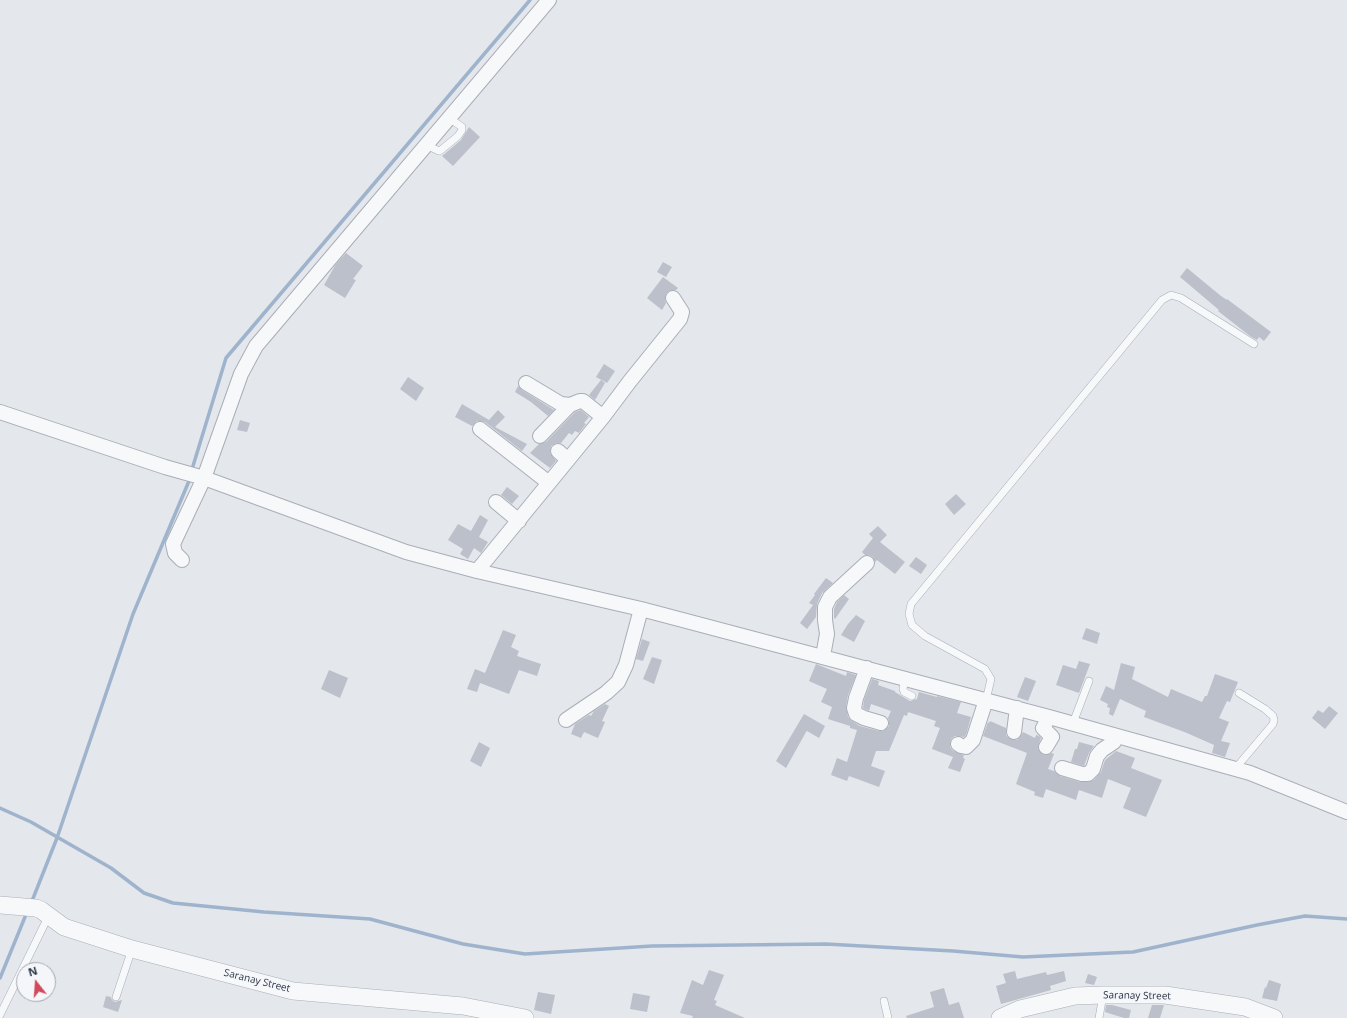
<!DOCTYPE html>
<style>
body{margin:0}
#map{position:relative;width:1347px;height:1018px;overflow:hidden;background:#e4e7ec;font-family:"Open Sans",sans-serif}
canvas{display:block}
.north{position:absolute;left:16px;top:962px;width:40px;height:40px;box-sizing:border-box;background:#f4f6f9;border:1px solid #a4a8b1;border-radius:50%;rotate:343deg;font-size:11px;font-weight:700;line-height:16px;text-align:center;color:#2b3445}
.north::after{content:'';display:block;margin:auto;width:14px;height:18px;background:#d1495b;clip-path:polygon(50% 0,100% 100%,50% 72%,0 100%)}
</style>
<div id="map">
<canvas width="1347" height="1018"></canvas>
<div class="north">N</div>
</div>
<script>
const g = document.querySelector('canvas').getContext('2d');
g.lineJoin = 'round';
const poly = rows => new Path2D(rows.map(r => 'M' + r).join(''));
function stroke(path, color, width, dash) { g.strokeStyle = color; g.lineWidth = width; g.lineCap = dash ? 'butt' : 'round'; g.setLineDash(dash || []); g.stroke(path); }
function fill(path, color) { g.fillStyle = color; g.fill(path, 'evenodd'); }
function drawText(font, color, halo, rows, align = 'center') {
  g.font = font + ' "Open Sans",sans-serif'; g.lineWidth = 3; g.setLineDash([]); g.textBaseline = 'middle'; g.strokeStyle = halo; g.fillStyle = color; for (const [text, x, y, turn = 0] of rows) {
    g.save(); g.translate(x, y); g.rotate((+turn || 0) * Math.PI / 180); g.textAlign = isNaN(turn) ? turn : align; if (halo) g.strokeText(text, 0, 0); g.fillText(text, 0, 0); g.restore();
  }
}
stroke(poly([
 [193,466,226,358,530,0],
 [0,808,31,822,111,868,144,893,173,903,264,912,370,919,463,944,525,954,652,946,826,944,953,951,1023,957,1133,952,1257,925,1305,916,1347,919],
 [32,901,57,838,133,614,189,481],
 [0,978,25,917]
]), '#9fb4cc', 3.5);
fill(poly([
 [469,127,480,137,453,166,442,156,461,140],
 [346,253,363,266,353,279,356,280,345,298,324,285,336,264],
 [663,262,672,267,666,277,657,272],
 [1187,268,1221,296,1227,300,1227,299,1271,332,1264,341,1259,337,1257,340,1250,336,1218,311,1219,310,1180,277],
 [663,277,678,288,676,290,669,291,666,294,665,299,666,303,662,310,647,298],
 [604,364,615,371,607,383,596,377],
 [408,377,424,388,416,401,400,389],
 [601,380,605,383,595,400,589,395],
 [518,386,522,390,554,410,548,416,531,402,515,392],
 [462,404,489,420,498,410,505,417,495,427,527,444,522,451,485,422,477,421,472,426,455,417],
 [581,410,589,417,584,423,586,424,579,433,575,431,572,435,569,433,561,443,556,443,551,446,550,453,556,461,550,468,530,453,539,444,546,442,575,412],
 [240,420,250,423,247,432,237,430],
 [507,487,519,496,512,504,501,495],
 [956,494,966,504,954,515,945,504],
 [480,515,488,520,479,537,488,542,481,553,474,548,468,559,460,554,463,549,448,540,458,524,471,531],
 [878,526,887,535,880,542,905,562,895,574,877,560,875,562,873,557,869,555,865,555,862,552,873,538,869,534],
 [916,557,927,565,921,574,909,566],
 [826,578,833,583,822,593,817,604,816,617,807,629,800,623,813,605,809,603,815,595,814,594],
 [844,595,849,599,835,619,834,618,834,609,837,602],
 [856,615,865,621,854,642,841,635,848,624],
 [1086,628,1100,633,1097,644,1082,639],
 [503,630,516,635,511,647,519,651,517,656,541,664,537,676,519,670,509,694,480,683,477,692,467,689,475,669,485,673],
 [642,639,650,642,643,661,636,659],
 [652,657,662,660,654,684,643,679],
 [1079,661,1090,664,1079,693,1056,685,1063,665,1076,669],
 [1121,663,1135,667,1132,679,1168,697,1171,689,1202,702,1205,696,1207,696,1215,674,1238,682,1230,702,1227,701,1219,718,1229,722,1221,741,1230,743,1225,757,1212,753,1214,745,1187,733,1144,717,1146,711,1120,699,1113,716,1109,714,1110,708,1107,707,1108,704,1100,700,1106,686,1114,690],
 [816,664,846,676,847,672,856,675,848,695,846,706,848,717,852,721,860,726,879,731,883,731,889,726,889,721,888,718,891,711,871,704,869,711,863,708,864,700,872,679,879,681,878,685,895,691,895,692,910,701,917,699,919,692,937,697,937,696,961,702,957,713,971,717,966,735,964,737,959,736,955,736,951,739,950,743,950,747,953,751,964,755,963,758,965,759,960,772,948,768,953,757,932,749,940,728,934,726,936,721,908,712,907,716,904,715,889,751,876,751,871,766,885,771,879,787,849,776,847,781,831,775,837,758,847,762,857,730,850,728,850,726,828,719,832,707,821,702,827,689,809,681],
 [329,670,348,678,340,698,321,689],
 [1025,677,1036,681,1028,701,1017,697],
 [605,704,609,706,602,721,605,722,598,738,584,732,581,738,571,734,575,724,589,715,591,716,594,711],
 [1329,706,1338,713,1325,729,1312,718,1318,710,1323,713],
 [804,714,825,726,819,738,807,731,806,732,786,768,776,761],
 [990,721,1006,728,1006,736,1013,740,1017,740,1020,737,1023,732,1035,738,1036,735,1039,736,1041,738,1038,746,1039,751,1045,755,1052,753,1054,754,1048,769,1054,771,1060,776,1080,782,1088,782,1094,780,1101,772,1105,760,1116,751,1135,758,1131,768,1162,780,1146,817,1123,808,1131,788,1108,779,1102,798,1079,790,1076,800,1046,789,1043,798,1034,795,1035,792,1016,784,1027,753,983,736,988,722,989,723],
 [479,742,490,748,481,767,470,761],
 [1079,742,1094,746,1089,753,1084,766,1071,762,1075,749,1077,749],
 [709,970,724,975,714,1000,717,1001,715,1005,745,1018,692,1018,693,1016,680,1013,692,980,703,985],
 [1015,971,1017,979,1046,972,1047,975,1064,971,1066,981,1050,986,1051,990,1001,1004,996,986,1006,983,1003,974],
 [1088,974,1097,977,1094,985,1085,983],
 [1269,980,1281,984,1277,1001,1262,998,1265,987,1266,988],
 [944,988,949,1005,959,1002,964,1018,907,1018,906,1016,934,1007,930,992],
 [538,992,555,995,551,1014,534,1010],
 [633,993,650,996,647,1012,630,1009],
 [106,996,111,997,112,1000,115,1002,122,1000,118,1012,103,1007],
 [1106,1005,1112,1005,1131,1010,1129,1018,1124,1018,1105,1012],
 [1152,1005,1164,1005,1160,1018,1148,1018]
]), '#bbc0ca');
const service = poly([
 [426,145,439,151,441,150,458,136,462,130,462,127,449,118],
 [905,678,903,689,904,692,912,696],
 [986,700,991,679,985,669,925,636,912,625,909,614,911,604,1162,300,1171,295,1181,298,1254,344],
 [1073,723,1089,681],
 [1235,769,1273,724,1274,720,1273,716,1265,709,1239,693],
 [116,997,132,949],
 [884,1001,888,1018],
 [0,1015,49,915],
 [1099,1018,1103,995]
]);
const minor = poly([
 [526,383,561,404,570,405,580,401,583,401,603,417],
 [0,412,165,467,204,478,406,552,477,571,641,609,1049,717,1250,773,1347,812],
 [480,429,549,483],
 [540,436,570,405],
 [558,451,568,460],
 [496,502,519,521],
 [182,560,175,553,173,544,204,478,241,374,256,346,549,0],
 [477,571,603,417,630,381,680,319,682,312,673,298],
 [823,656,827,634,825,620,825,607,830,597,867,563],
 [867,668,856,698,854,708,856,714,864,718,881,723],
 [566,720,606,693,618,682,626,665,641,609],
 [1014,732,1017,708],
 [958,744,961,746,966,747,973,740,986,700],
 [1046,747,1052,737,1043,728,1049,717],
 [1062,768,1082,774,1088,774,1093,769,1097,756,1102,750,1114,742,1116,736]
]);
const tertiary = poly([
 [0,905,36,908,41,910,64,927,132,949,293,991,463,1006,525,1018],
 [1000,1018,1020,1009,1075,996,1103,995,1165,995,1245,1007,1274,1018]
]);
stroke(service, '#a9aeb7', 8);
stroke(minor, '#a9aeb7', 16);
stroke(tertiary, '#a9aeb7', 18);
stroke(service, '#f7f8fa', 7);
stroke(minor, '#f7f8fa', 14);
stroke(tertiary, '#f7f8fa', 17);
drawText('10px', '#2b3445', '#f4f6f9', [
 ["Saranay Street",257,981,14],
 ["Saranay Street",1137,996,1]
]);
</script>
